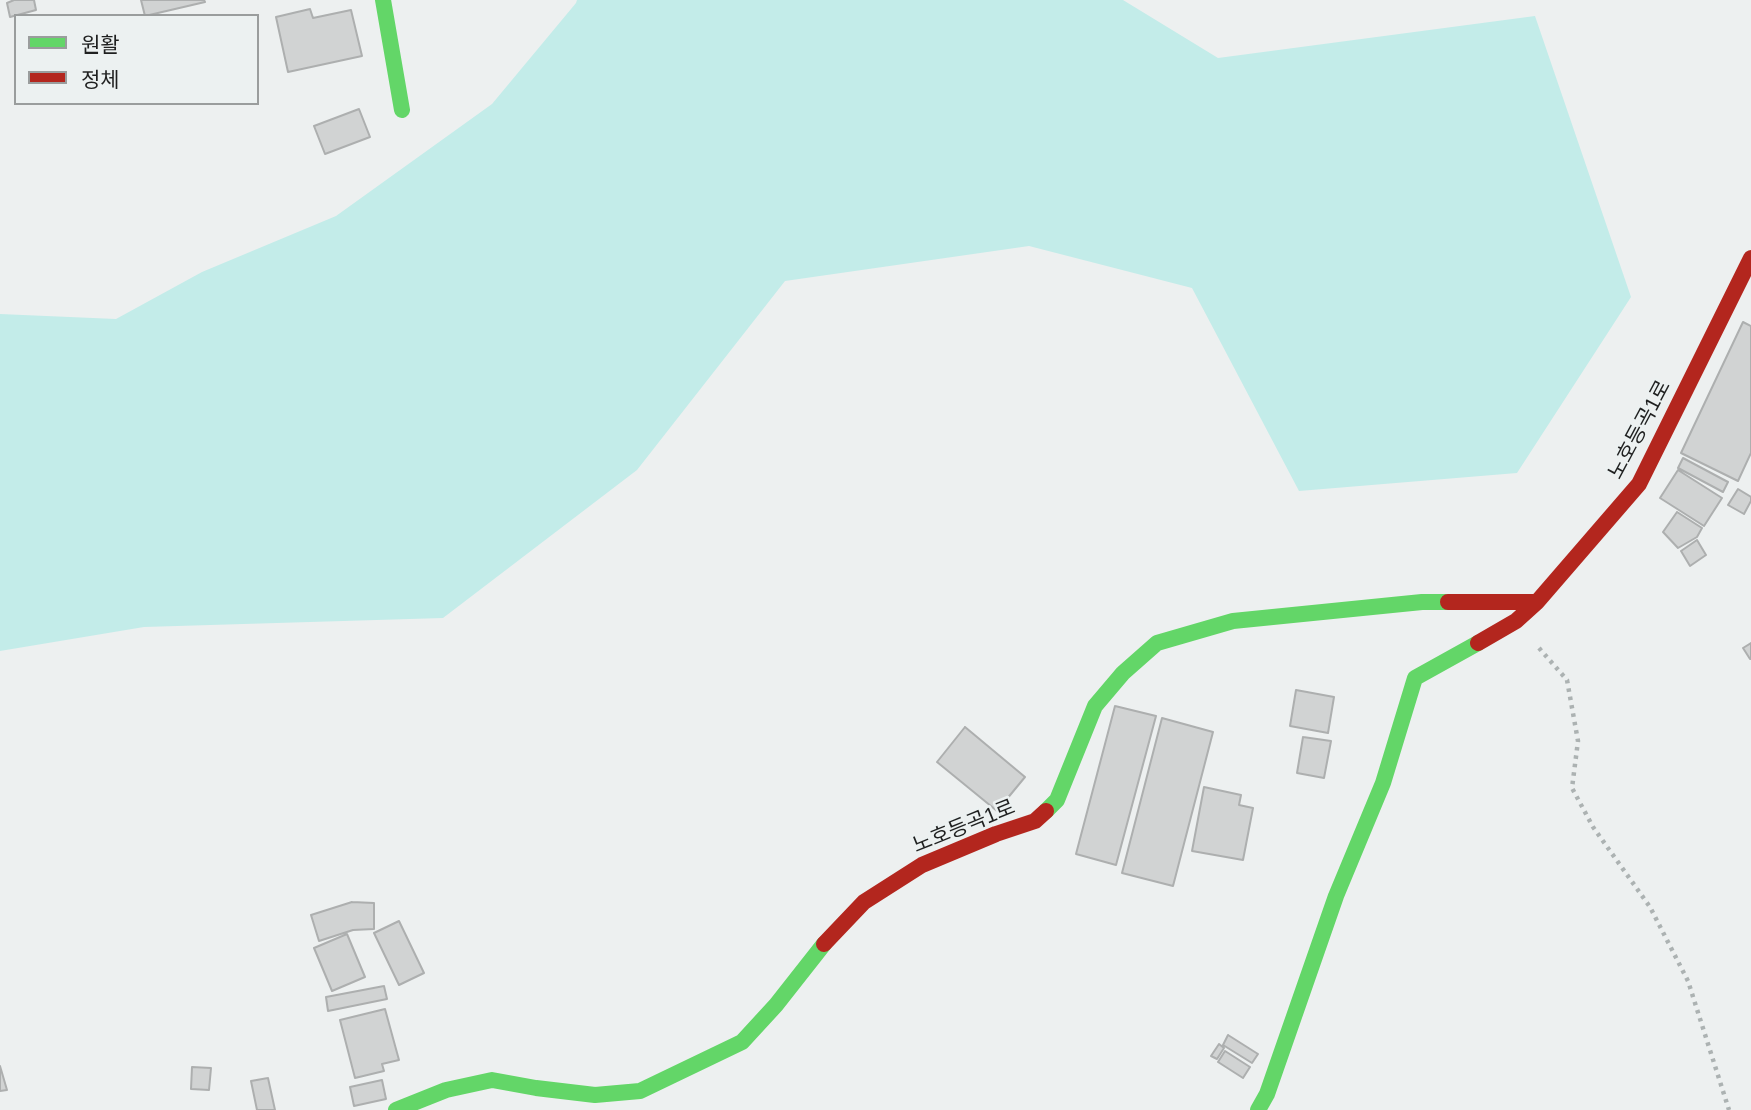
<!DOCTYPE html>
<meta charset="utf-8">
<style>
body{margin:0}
#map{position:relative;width:1751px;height:1110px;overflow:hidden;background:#edf0f0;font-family:Helvetica,"Noto Sans KR",sans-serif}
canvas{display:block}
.legend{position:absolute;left:14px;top:14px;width:245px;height:91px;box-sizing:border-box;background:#ecf1f1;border:2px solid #9a9d9d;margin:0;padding:9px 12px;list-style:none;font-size:21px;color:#1f2020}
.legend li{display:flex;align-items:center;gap:14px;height:35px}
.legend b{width:35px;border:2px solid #9a9d9d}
</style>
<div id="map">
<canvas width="1751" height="1110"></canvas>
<ul class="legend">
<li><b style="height:9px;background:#63d668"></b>원활</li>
<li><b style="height:9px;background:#b3261e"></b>정체</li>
</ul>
</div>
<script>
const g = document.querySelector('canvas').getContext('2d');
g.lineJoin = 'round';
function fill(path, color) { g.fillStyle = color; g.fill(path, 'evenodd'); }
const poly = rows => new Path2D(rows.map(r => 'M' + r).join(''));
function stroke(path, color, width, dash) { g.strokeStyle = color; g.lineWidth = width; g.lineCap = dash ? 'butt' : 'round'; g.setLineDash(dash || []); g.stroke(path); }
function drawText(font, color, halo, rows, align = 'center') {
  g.font = font + ' Helvetica,"Noto Sans KR",sans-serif'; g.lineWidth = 5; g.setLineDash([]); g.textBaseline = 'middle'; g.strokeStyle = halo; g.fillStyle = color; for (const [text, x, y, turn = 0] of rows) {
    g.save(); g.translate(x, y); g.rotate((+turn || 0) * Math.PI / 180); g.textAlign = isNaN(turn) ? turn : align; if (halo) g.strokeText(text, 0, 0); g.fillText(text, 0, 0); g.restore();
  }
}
fill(poly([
 [577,0,1123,0,1218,58,1535,16,1631,297,1517,473,1299,491,1192,288,1029,246,785,281,637,470,443,618,144,627,0,651,0,314,116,319,202,272,336,216,492,104,576,3]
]), '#c3ece9');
const building = poly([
 [14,0,34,0,36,10,10,17,7,3,14,0],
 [141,0,204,0,205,2,145,16,141,0],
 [310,9,313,18,351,10,362,56,288,72,276,17,310,9],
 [359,109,370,137,325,154,314,126,359,109],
 [1743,322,1751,326,1751,453,1738,481,1681,453,1743,322],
 [1683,458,1728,482,1723,492,1678,468,1683,458],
 [1678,470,1722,498,1704,526,1660,498,1678,470],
 [1738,489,1751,497,1751,501,1744,514,1728,505,1738,489],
 [1677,512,1702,528,1697,537,1678,548,1663,532,1677,512],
 [1697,540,1706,555,1690,566,1681,551,1697,540],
 [1751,643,1751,659,1750,659,1743,648,1751,643],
 [1296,690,1334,697,1328,733,1290,726,1296,690],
 [1115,706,1156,716,1116,865,1076,854,1115,706],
 [1162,718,1213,732,1173,886,1122,873,1162,718],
 [965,727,1025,777,997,811,937,762,965,727],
 [1303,737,1331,741,1324,778,1297,773,1303,737],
 [1204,787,1241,795,1239,805,1253,808,1243,860,1192,851,1204,787],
 [352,902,374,903,374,929,353,930,319,941,311,915,352,902],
 [399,921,424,973,399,985,374,933,399,921],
 [347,934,365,977,332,991,314,948,347,934],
 [384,986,387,999,328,1011,326,997,384,986],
 [385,1009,399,1060,382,1064,384,1071,355,1078,340,1020,385,1009],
 [1228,1035,1258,1054,1252,1063,1223,1045,1228,1035],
 [1219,1044,1224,1048,1217,1059,1211,1056,1219,1044],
 [1225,1051,1250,1067,1243,1078,1218,1062,1225,1051],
 [0,1066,7,1090,0,1091,0,1066],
 [192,1067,211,1068,209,1090,191,1089,192,1067],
 [268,1078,275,1110,257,1110,251,1081,268,1078],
 [382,1080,386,1099,354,1106,350,1087,382,1080]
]);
fill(building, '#d1d3d3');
stroke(building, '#adafaf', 2);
stroke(poly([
 [1539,648,1567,680,1578,741,1572,788,1593,827,1650,907,1688,981,1729,1110]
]), '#acb2b2', 4.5, [3.5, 5]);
stroke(poly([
 [383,0,402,110],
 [1046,811,1057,800,1095,706,1123,673,1157,643,1233,621,1422,602,1448,602],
 [396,1110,446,1090,492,1080,536,1088,595,1095,640,1091,742,1042,776,1005,824,944],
 [1258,1110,1267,1094,1336,896,1383,783,1415,678,1478,643]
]), '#63d668', 16);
stroke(poly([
 [1448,602,1537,602],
 [1478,643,1516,621,1537,602,1639,484,1751,258],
 [824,944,864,902,922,865,996,834,1035,821,1046,811]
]), '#b3261e', 16);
drawText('21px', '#1f2020', '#ecf1f1', [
 ["노호등곡1로",1640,430,-62],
 ["노호등곡1로",964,827,-22]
]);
</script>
